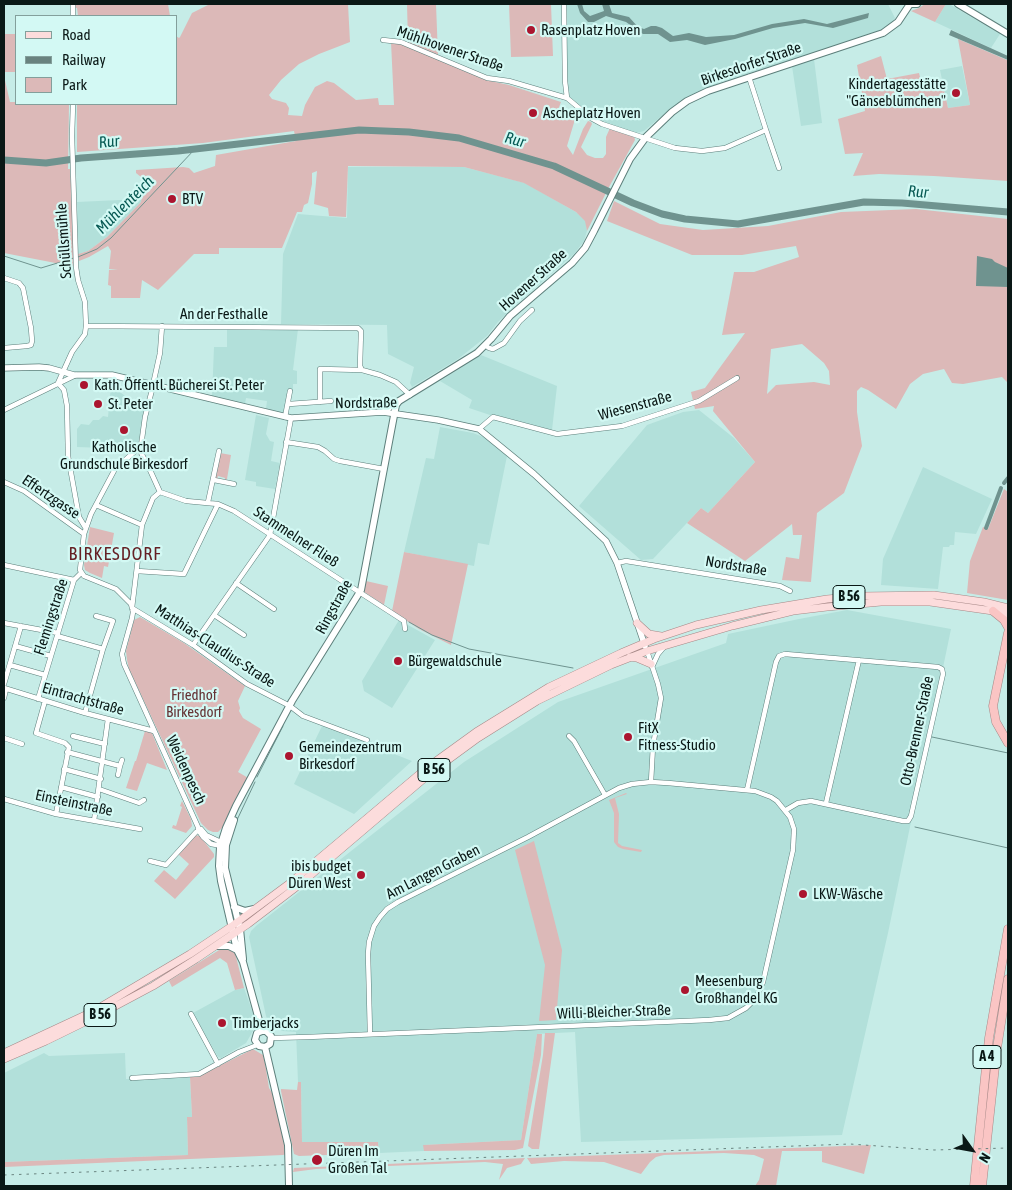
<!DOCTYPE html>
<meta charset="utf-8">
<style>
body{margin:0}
#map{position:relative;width:1012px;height:1190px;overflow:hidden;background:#c6ece7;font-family:"Asap Condensed",sans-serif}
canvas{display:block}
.frame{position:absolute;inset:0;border:5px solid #0a1816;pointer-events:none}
.legend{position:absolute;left:15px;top:15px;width:162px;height:90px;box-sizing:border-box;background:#d3f9f4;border:1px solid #839f9b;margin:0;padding:6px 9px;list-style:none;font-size:15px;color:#0a1816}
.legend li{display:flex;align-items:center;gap:10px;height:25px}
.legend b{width:25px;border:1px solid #839f9b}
.north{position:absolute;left:947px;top:1125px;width:50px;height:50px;-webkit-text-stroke:4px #d3f9f4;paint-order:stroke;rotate:122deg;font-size:14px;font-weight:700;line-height:20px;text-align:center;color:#0a1816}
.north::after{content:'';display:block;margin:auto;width:18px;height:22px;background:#0a1816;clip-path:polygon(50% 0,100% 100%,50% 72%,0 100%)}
</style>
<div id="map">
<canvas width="1012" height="1190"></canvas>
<div class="frame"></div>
<ul class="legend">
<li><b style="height:6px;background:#fcdcdc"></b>Road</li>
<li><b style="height:6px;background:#69837f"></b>Railway</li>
<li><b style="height:14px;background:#dcb9b8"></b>Park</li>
</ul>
<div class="north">N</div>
</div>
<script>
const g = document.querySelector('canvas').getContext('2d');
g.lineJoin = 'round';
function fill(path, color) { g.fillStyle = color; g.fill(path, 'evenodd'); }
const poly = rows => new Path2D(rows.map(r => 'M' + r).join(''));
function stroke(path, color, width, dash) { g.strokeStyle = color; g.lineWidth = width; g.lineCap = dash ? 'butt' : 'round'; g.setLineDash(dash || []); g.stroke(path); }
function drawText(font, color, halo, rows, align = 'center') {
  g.font = font + ' "Asap Condensed",sans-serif'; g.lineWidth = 4.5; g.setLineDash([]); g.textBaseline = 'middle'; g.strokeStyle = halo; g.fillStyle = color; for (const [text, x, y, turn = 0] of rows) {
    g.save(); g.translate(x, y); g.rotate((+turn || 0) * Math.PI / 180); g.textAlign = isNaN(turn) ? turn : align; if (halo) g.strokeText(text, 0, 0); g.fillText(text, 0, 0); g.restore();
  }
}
fill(poly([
 [566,4,888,4,895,18,892,23,881,30,825,50,724,81,703,90,670,109,644,131,636,133,598,120,569,96,567,77],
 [946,4,949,4,1000,34,991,48,935,22],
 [814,59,822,123,801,126,792,66],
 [962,66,970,105,948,108,940,70],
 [348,167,464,167,525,183,576,212,586,221,587,231,584,241,574,254,515,305,498,322,487,336,458,359,412,387,410,383,414,367,388,354,387,325,281,324,283,254,298,214,347,218],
 [141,199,141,202,107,237,88,251,78,254,77,202],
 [227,329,298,329,293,370,297,371,297,384,293,384,293,389,288,390,285,414,266,409,267,401,246,398,245,404,212,397,214,347,227,347],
 [481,355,557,386,552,430,496,415,490,415,469,408,472,400,440,381],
 [111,386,144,409,138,446,127,454,124,450,105,451,104,448,77,447,77,429,81,424,89,425,93,420,99,420,103,416,108,417],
 [699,410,734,438,755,462,708,513,701,508,653,559,641,560,579,506,647,425,683,412],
 [256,415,269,418,266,434,270,441,274,442,271,461,280,463,275,489,256,486,256,482,245,480],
 [440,427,473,433,488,439,507,456,489,545,478,543,474,566,404,552,426,458,434,459],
 [923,467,992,499,976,534,955,532,954,545,950,545,949,547,943,547,938,589,881,585,883,559],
 [847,610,951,629,888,933,842,1135,581,1142,575,1032,537,1034,521,1140,424,1145,424,1151,379,1153,378,1142,302,1142,301,1082,298,1082,296,1032,283,1031,275,1028,269,1023,266,1016,249,937,251,931,256,926,464,762,558,702,726,643,728,634,799,619],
 [399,620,435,640,392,708,364,691,362,681],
 [322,726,379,744,384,750,412,761,354,814,294,784],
 [244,988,257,1024,246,1043,221,1058,218,1057,193,1013,235,990],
 [44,1053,49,1056,125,1053,126,1079,190,1077,192,1117,187,1117,188,1155,4,1162,4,1073]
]), '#b2e0da');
fill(poly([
 [74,4,168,4,170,16,78,16,77,8,75,8],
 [210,4,348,4,350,42,319,54,299,64,281,80,269,95,272,99,286,103,289,108,288,115,302,116,305,105,315,87,327,81,334,83,356,100,378,98,379,105,394,105,391,42,397,42,486,80,509,85,561,102,558,110,576,116,567,146,573,155,583,129,588,121,591,122,592,124,581,147,587,155,595,158,603,158,606,154,606,137,610,128,634,136,635,140,609,187,587,231,585,221,576,212,524,183,464,167,348,166,346,217,329,216,328,208,314,204,317,171,312,173,312,184,308,203,304,205,302,212,297,212,282,248,219,248,219,254,194,254,158,290,142,280,140,298,111,298,111,286,108,285,109,270,118,270,109,269,111,251,108,246,89,257,79,261,78,254,88,251,107,237,141,202,144,183,141,177,136,173,136,170,183,167,189,168,194,173,215,166,216,155,296,141,294,131,203,143,77,152,77,104,176,104,176,36,179,38,180,37,192,13],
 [407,4,436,4,438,56,408,43],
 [509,4,551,4,553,56,511,57],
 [925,4,946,4,935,22,911,11,919,8],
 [4,34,16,34,16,72,4,72],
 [958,39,1007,60,1008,71,1008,181,934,176,879,174,853,176,863,153,845,154,838,119,865,111,857,65,881,56,887,79,919,73,922,85,942,80,948,108,970,105],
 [4,76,10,102,16,102,16,104,69,104,68,169,70,169,76,267,4,253],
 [614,201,660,224,703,230,768,226,841,212,916,209,1008,219,1008,383,1002,377,963,384,952,383,944,369,923,374,910,384,896,409,868,390,861,387,857,391,857,412,862,446,844,493,817,513,811,582,782,580,786,557,799,559,802,535,793,535,792,524,745,561,687,523,701,508,708,513,755,462,713,411,714,406,695,409,691,392,705,388,745,333,722,335,734,272,754,272,799,257,796,246,742,255,692,255,607,221],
 [802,344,824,363,829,371,830,385,814,382,776,385,767,394,771,349],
 [220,453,231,455,227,479,225,480,225,478,218,476,217,479,215,478],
 [1004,489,1008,492,1008,600,967,593,970,561,983,527,988,529],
 [90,527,114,533,108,567,104,566,102,578,90,573,85,570,84,565],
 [404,552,468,564,451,645,419,629,392,611],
 [366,581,388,586,384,605,364,592],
 [140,617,184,643,245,686,238,701,240,708,239,711,243,718,261,729,238,772,250,779,223,827,218,832,213,832,208,830,201,823,129,669,127,660,126,651,134,620],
 [145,731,152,733,167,770,147,763,137,791,126,788,135,761,136,761],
 [626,793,627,794,615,798,619,814,618,843,622,846,642,850,641,852,623,849,618,847,614,842,614,813,609,800],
 [182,801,191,819,192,826,186,833,172,828,173,825,176,826,182,807,180,806],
 [195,835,200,836,214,854,214,857,175,899,154,881,164,870,176,880,189,864,178,854],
 [534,841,562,950,556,1020,539,1021,545,965,515,850],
 [224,947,235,953,244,988,235,990,227,963,220,958,172,987,169,981],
 [545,1033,555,1033,539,1149,532,1149,528,1146,543,1055],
 [537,1034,542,1034,541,1055,523,1148,515,1150,424,1151,423,1145,521,1140],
 [253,1049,263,1055,265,1063,269,1088,274,1096,280,1123,286,1154,283,1155,4,1167,4,1162,188,1155,187,1117,192,1117,190,1077,201,1075],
 [298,1082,301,1082,302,1142,378,1142,379,1153,299,1156,294,1154,281,1091,281,1089,297,1090],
 [871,1145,864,1174,822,1162,822,1151,782,1151,776,1186,755,1186,759,1180,764,1159,754,1155,724,1153,664,1155,656,1157,650,1162,641,1174,604,1162,564,1161,531,1164,527,1158],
 [525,1158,521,1164,507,1168,499,1180,503,1164,485,1162,316,1169,293,1172,294,1168]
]), '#dcb9b8');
fill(poly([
 [577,4,582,4,584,11,590,16,604,11,602,4,609,4,612,13,629,17,638,27,644,29,651,26,656,26,662,28,673,36,689,33,706,37,734,35,772,24,804,19,827,24,869,13,868,18,833,28,805,23,773,28,735,39,705,45,687,40,670,42,658,34,643,34,626,22,606,16,594,22,588,22,580,13],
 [951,30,1008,56,1008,60,949,35],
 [977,256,992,259,995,262,1008,268,1008,287,976,286]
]), '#6f938f');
stroke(poly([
 [4,256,41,268,74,258],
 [78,257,97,249,111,238,195,149],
 [409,622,432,635,469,649,573,668],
 [932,737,1008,753],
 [257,777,283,726],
 [237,820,255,782],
 [915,827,1008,848]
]), '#6f938f', 1);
stroke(poly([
 [1004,483,1008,478],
 [986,528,1001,488]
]), '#6f938f', 4);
stroke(poly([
 [4,160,46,163,81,158,178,151,359,130,409,132,459,138,554,166,633,203,662,214,685,219,738,224,864,202,902,203,1008,212]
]), '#6f938f', 7);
const minor = poly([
 [73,4,73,16],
 [564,4,565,81,567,98,591,118,602,124,675,148,702,151,725,148,766,130,749,77],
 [383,40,401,42,487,78,509,81,567,98],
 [766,130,779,168],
 [4,278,19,283,23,288,31,328,32,341,31,345,27,346,4,348],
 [86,326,358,328,361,331,360,366,362,370,380,375,396,382,410,395],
 [485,345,489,348,493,349,504,343,520,321,532,310],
 [154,380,160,353,162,326],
 [58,383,72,352,85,334,86,326,85,302,78,280,76,267,72,136,73,104],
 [58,383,64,390,67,406,68,456,79,517,85,527],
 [153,386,145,417,141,446,115,469,91,514,84,534,80,570,84,576,116,589,131,604,133,612,132,618,122,654,124,664,198,827,198,830,203,837,211,844,222,846],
 [320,402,320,369,362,370],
 [289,404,331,401],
 [4,410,76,375],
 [285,417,290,391],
 [479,429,493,417,557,434,622,426,699,401,737,378],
 [286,442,318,447,325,451,334,459,340,461,384,469],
 [139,449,147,464],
 [150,470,160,492],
 [214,480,234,484],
 [4,482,24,491,84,534],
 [160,492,153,498,142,525,132,608,193,645,247,684,290,706,303,716,367,740],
 [160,492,186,501,218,504,234,511,404,621,405,629],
 [208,502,219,451],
 [96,505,142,525],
 [617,563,626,561,780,586,790,591],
 [4,565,74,580],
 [137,571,184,574,218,504],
 [236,583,274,609],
 [214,615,244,635],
 [4,623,58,633],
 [57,636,103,649,113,621,96,616],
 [193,645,270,535,291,418],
 [15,646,51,656],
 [647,651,658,684,661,698,653,746,651,782],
 [10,665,45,675],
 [652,667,658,654,664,647],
 [4,684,21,626],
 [4,688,85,713,154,731],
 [4,698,6,689],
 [38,699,74,580,81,573],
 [45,701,36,733,65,743,69,747,56,814],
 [85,713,103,649],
 [73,736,105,744],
 [569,736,574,741,605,795],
 [4,738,22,744],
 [67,752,120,766,122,760],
 [64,769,101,779],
 [118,775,120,766],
 [61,787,98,797],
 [99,789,139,803,144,800],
 [747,790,776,662,779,656,785,654,938,667,942,669,943,674,911,816,908,821,903,821,811,801,798,803,786,810],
 [4,799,56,814,140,829],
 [826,803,859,660],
 [94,821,108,719],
 [201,829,206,835,223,843],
 [150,861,166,865,196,832,201,830],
 [191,1014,218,1064],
 [272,1038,308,1037,709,1020,728,1018,746,1008,752,1002,757,996,763,982,793,850,794,829,790,817,777,801,771,797,755,791,668,783,651,782,632,784,619,788,528,837,398,902,387,909,380,917,374,926,369,942,368,954,370,1034],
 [132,1078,199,1074,239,1052,257,1045]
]);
const tertiary = poly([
 [4,368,39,367,49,368,74,375,112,375,291,418,383,412,438,420,479,429,534,474,606,541,617,563,645,646],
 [383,412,399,401]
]);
const secondary = poly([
 [912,4,917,4],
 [958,4,1008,34],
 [234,820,226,845,225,868,240,929,243,959],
 [234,907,245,911,254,909],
 [216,946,229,946,237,950],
 [262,1031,243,962,237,950,221,881,219,866,220,847,226,828,236,806,292,701,361,590,396,405,399,401,477,353,491,339,510,316,572,263,585,248,594,231,630,159,646,137,672,112,687,101,708,91,883,33,898,22,910,4],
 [262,1031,257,1033,255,1040,259,1046,265,1047],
 [262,1031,266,1031,271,1036,270,1044,265,1047],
 [265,1047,288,1145,289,1186]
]);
const primary = poly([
 [637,623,649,634,661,636],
 [630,657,637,658,651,664],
 [4,1053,92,1012,190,954,232,926,290,883,429,766,476,732,549,687,621,653,654,639,696,625,761,610,827,599,861,596,934,595,984,602,1008,608],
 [4,1059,46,1041,95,1017,153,986,196,959,248,924,299,885,433,771,478,738,537,701,611,665,647,651,732,626,793,611,827,607,881,602,930,602,993,611,1008,615]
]);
const motorway = poly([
 [993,611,1004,620,1008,627],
 [1008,633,993,706,996,722,1008,743],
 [974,1186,989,1038,1008,929],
 [982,1186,997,1048,1008,979]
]);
stroke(minor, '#5d7f7b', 5.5);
stroke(tertiary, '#5d7f7b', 7);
stroke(secondary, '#5d7f7b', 8);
stroke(primary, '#a68887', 8);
stroke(motorway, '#a68887', 9);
stroke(minor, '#fff', 4.5);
stroke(tertiary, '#fff', 5.5);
stroke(secondary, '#fff', 6);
stroke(primary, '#fcdcdc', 7);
stroke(motorway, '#fac5c4', 8);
stroke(poly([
 [4,1175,850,1144,934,1150,1008,1148]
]), '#69837f', 1, [2.5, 5]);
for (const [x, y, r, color] of [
 [531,30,5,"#ab152f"],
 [956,93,5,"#ab152f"],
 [533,113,5,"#ab152f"],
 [172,199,5,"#ab152f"],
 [84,385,5,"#ab152f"],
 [98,404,5,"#ab152f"],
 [124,430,5,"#ab152f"],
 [398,661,5,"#ab152f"],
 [628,737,5,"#ab152f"],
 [289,756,5,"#ab152f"],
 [361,875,5,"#ab152f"],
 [803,894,5,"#ab152f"],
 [685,990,5,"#ab152f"],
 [222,1023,5,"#ab152f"],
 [317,1160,6,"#ab152f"]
]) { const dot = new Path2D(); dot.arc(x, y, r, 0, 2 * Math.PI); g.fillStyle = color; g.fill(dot); stroke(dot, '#d3f9f4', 2); }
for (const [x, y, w] of [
 [849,597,32],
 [434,770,32],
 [100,1015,32],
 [987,1057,28]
]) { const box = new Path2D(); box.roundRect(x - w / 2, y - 11.5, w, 23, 4); g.fillStyle = '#d3f9f4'; g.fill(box); stroke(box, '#0a1816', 1); }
drawText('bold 14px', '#0a1816', null, [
 ["B 56",849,597],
 ["B 56",434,770],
 ["B 56",100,1015],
 ["A 4",987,1057]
]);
drawText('15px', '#0a1816', '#d3f9f4', [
 ["Rasenplatz Hoven",541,30],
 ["Kindertagesstätte",946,84,"right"],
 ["\"Gänseblümchen\"",946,101,"right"],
 ["Ascheplatz Hoven",543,113],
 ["BTV",182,199],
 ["Kath. Öffentl. Bücherei St. Peter",94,385],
 ["St. Peter",108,404],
 ["Katholische",124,447,"center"],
 ["Grundschule Birkesdorf",124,464,"center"],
 ["Bürgewaldschule",408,661],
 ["FitX",638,728],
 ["Fitness-Studio",638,745],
 ["Gemeindezentrum",299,747],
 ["Birkesdorf",299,764],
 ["ibis budget",351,866,"right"],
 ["Düren West",351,883,"right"],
 ["LKW-Wäsche",813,894],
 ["Meesenburg",695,981],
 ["Großhandel KG",695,998],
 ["Timberjacks",232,1023],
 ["Düren Im",328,1151],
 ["Großen Tal",328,1168]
], 'left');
drawText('15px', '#0a1816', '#d3f9f4', [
 ["Mühlhovener Straße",450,49,19],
 ["Birkesdorfer Straße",751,64,-19],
 ["Schüllsmühle",64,241,-94],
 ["Hovener Straße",533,280,-42],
 ["An der Festhalle",224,314],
 ["Nordstraße",366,403,-1],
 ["Wiesenstraße",635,406,-15],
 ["Effertzgasse",51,497,34],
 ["Stammelner Fließ",296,537,33],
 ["Nordstraße",736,566,9],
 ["Ringstraße",334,607,-61],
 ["Flemingstraße",51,617,-72],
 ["Matthias-Claudius-Straße",215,646,33],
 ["Eintrachtstraße",83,699,16],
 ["Otto-Brenner-Straße",917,731,-78],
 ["Weidenpesch",186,770,65],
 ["Einsteinstraße",74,803,12],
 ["Am Langen Graben",433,872,-27],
 ["Willi-Bleicher-Straße",614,1012,-2]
]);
drawText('15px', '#663435', '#d3f9f4', [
 ["Friedhof",194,695],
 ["Birkesdorf",194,712]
]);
drawText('italic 16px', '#075953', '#d3f9f4', [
 ["Rur",515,140,16],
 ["Rur",109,142,-6],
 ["Rur",918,192,4],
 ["Mühlenteich",125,205,-45]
]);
g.letterSpacing = '1px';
drawText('18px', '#652024', '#d3f9f4', [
 ["BIRKESDORF",115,554]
]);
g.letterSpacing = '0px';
</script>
